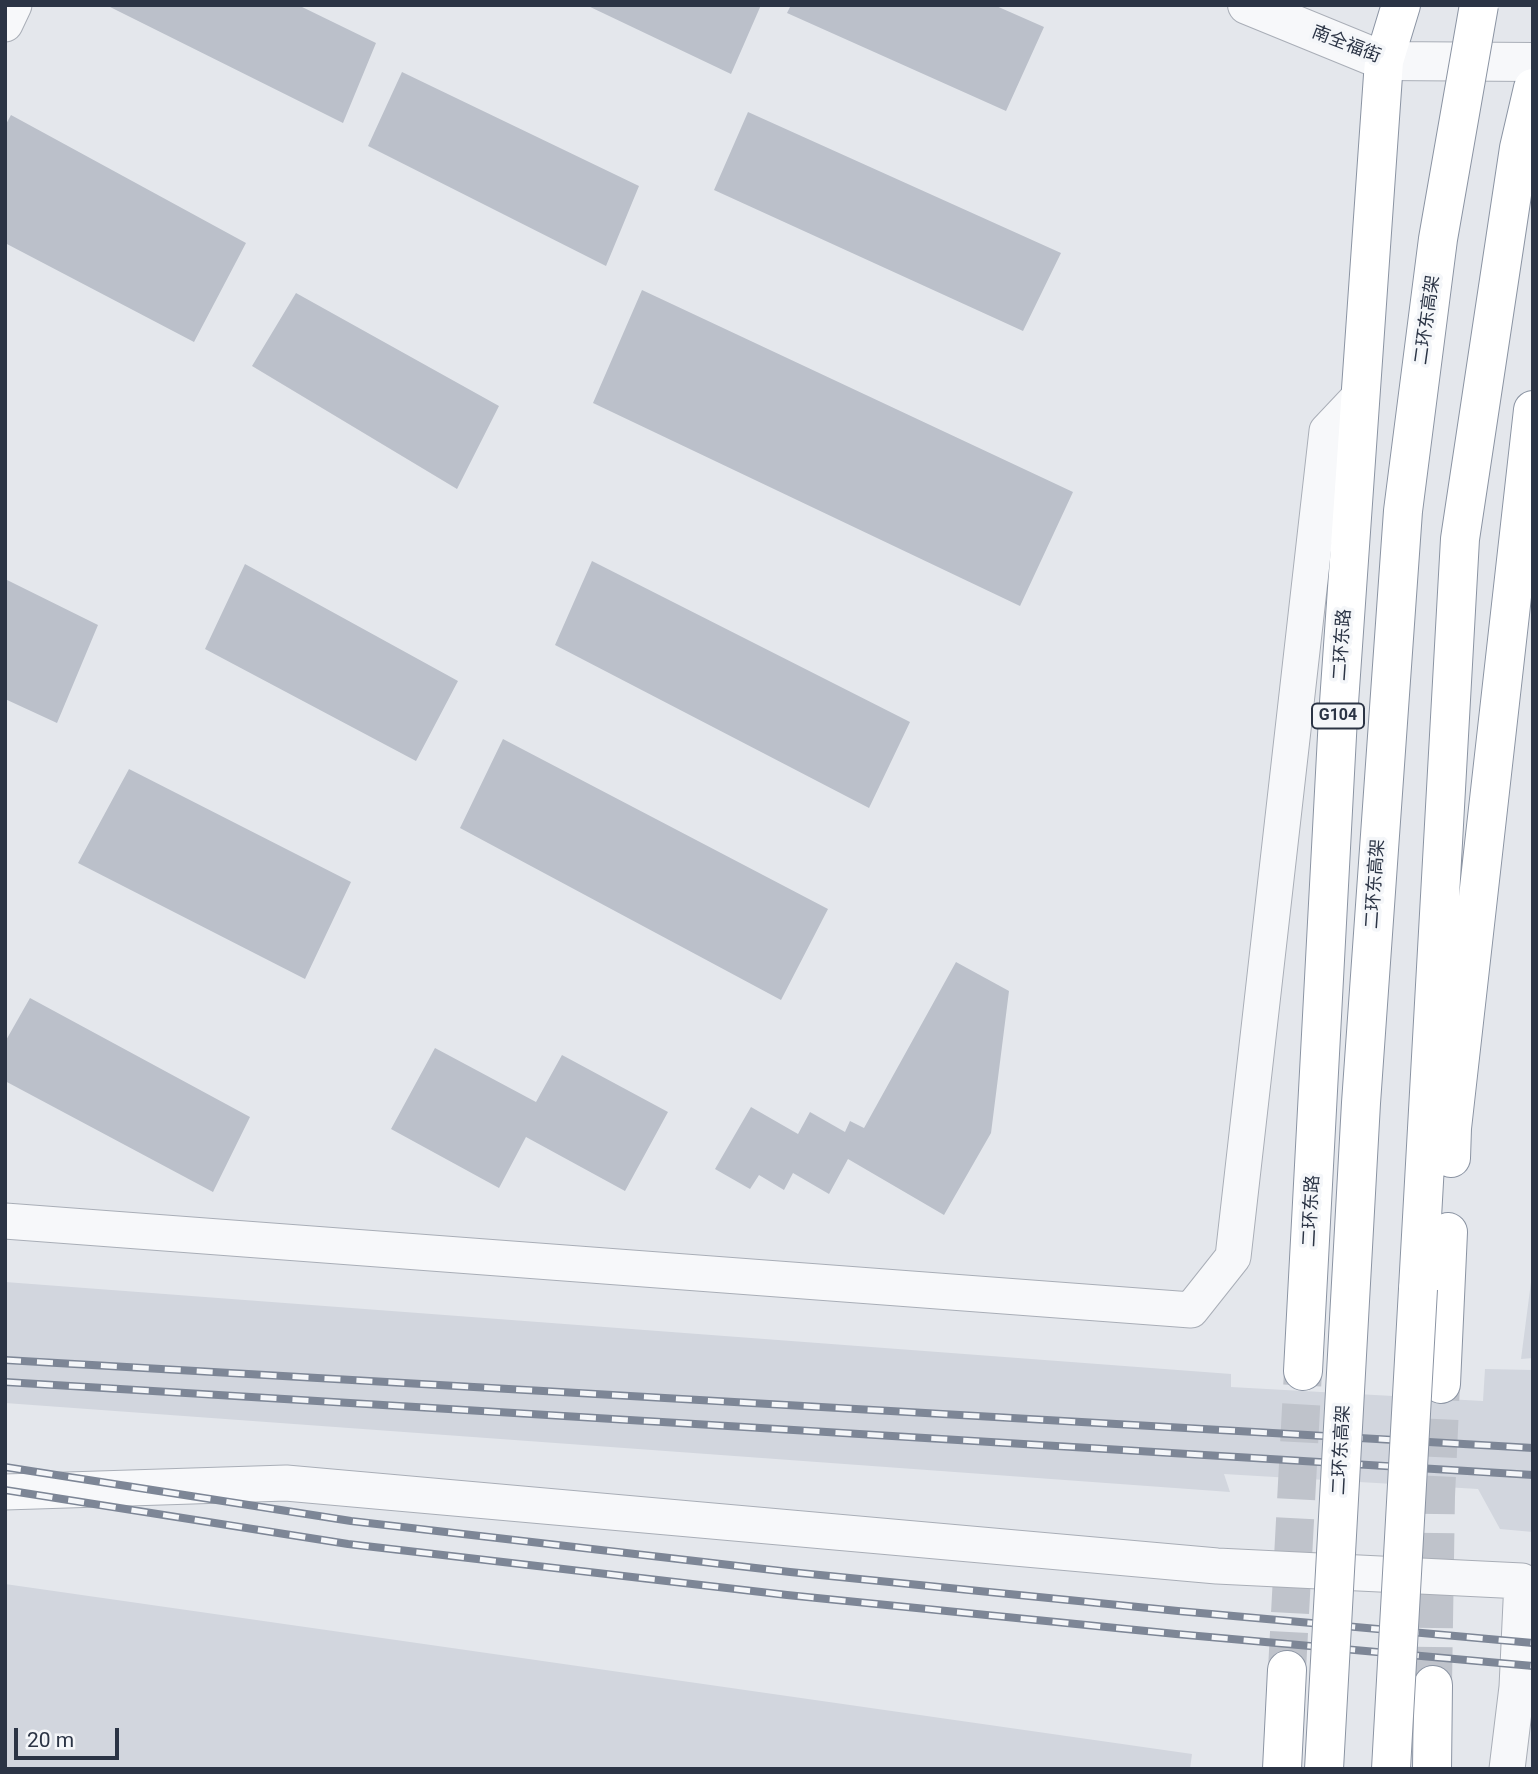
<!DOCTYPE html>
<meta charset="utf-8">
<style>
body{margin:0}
#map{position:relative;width:1538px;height:1774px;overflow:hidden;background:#e4e7ec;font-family:Roboto,sans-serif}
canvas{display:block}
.frame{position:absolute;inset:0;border:7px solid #2b3445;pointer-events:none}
.scale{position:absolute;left:14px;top:1728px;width:105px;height:32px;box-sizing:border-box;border:4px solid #2b3445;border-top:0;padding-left:9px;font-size:21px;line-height:24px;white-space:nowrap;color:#2b3445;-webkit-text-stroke:5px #f4f6f9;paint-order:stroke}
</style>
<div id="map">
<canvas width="1538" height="1774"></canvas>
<div class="frame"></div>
<div class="scale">20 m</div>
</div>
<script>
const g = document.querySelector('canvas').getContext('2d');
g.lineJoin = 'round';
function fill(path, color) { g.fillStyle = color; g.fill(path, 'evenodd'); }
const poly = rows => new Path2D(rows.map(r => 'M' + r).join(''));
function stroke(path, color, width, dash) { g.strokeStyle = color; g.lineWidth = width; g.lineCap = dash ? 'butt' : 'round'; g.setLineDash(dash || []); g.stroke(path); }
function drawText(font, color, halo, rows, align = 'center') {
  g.font = font + ' Roboto,"Noto Sans SC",sans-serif'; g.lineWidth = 7; g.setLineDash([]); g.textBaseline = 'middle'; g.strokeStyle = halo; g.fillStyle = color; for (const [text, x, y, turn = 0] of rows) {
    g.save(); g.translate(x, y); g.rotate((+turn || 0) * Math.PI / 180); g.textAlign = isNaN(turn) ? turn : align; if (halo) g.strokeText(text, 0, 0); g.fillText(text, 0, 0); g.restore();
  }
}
fill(poly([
 [1533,1267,1533,1358,1521,1359],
 [5,1282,1231,1374,1231,1387,1483,1401,1485,1369,1533,1370,1533,1532,1500,1529,1478,1489,1224,1474,1230,1492,5,1403],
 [5,1584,1192,1754,1190,1769,5,1769]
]), '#d2d6de');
fill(poly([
 [106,5,298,5,376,43,343,123],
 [586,5,761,5,731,74],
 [791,5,994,5,1044,27,1006,111,787,13],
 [402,72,639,186,606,266,368,146],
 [748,112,1061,253,1023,331,714,190],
 [11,115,246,243,194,342,5,243,5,126],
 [642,290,1073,492,1020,606,593,403],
 [296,293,499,406,457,489,252,366],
 [592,561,910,722,869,808,555,645],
 [245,564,458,681,416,761,205,649],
 [5,579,98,625,57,723,5,699],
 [503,739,828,909,781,1000,460,828],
 [129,769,351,882,305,979,78,863],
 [956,962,1009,991,991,1133,944,1215,848,1159,829,1194,793,1173,784,1190,759,1175,750,1189,715,1169,751,1107,798,1134,810,1112,845,1132,850,1121,864,1128],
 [30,998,250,1117,213,1192,5,1081,5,1042],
 [435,1048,536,1102,562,1055,668,1112,625,1191,526,1137,499,1188,391,1129]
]), '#bbc0ca');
stroke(poly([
 [1287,1670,1303,1371],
 [1433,1685,1436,1496,1441,1384]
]), '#bfc3cb', 38, [38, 19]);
const minor = poly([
 [5,24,14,5],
 [5,1221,1191,1310,1233,1257,1327,431,1360,396],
 [5,1492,286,1483,1217,1566,1522,1581,1517,1687,1507,1769]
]);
const tertiary = poly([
 [1247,5,1384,61,1533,62]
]);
const trunk = poly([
 [1451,1158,1452,1128,1533,410],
 [1418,1289,1460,539,1519,148,1533,88],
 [1303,1371,1338,717,1384,61,1401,5],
 [1441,1384,1448,1232],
 [1282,1769,1287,1670],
 [1432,1769,1433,1685]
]);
stroke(minor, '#a9aeb7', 37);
stroke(tertiary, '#a9aeb7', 40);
stroke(trunk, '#8b94a3', 40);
stroke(minor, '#f7f8fa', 35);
stroke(tertiary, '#f7f8fa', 38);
stroke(trunk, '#fff', 38);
const rail = poly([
 [5,1360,1533,1448],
 [5,1382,1533,1475],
 [5,1467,351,1521,790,1572,1178,1611,1533,1643],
 [5,1490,348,1544,787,1595,1176,1634,1533,1666]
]);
stroke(rail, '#7d8696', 8);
stroke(rail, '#f4f6f9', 5, [16]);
const trunkBridge = poly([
 [1324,1769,1361,1103,1403,511,1438,239,1479,5],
 [1391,1769,1418,1289]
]);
stroke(trunkBridge, '#8b94a3', 40, []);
stroke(trunkBridge, '#fff', 38);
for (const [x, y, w] of [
 [1338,716,52]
]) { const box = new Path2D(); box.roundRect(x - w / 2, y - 12.5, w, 25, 5); g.fillStyle = '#f4f6f9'; g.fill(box); stroke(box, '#2b3445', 2); }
drawText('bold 16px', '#2b3445', null, [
 ["G104",1338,716]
]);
drawText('18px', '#2b3445', '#f4f6f9', [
 ["南全福街",1346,45,21],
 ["二环东高架",1428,320,-82],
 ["二环东路",1343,645,-86],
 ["二环东高架",1376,884,-86],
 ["二环东路",1312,1211,-87],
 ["二环东高架",1342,1450,-87]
]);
</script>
